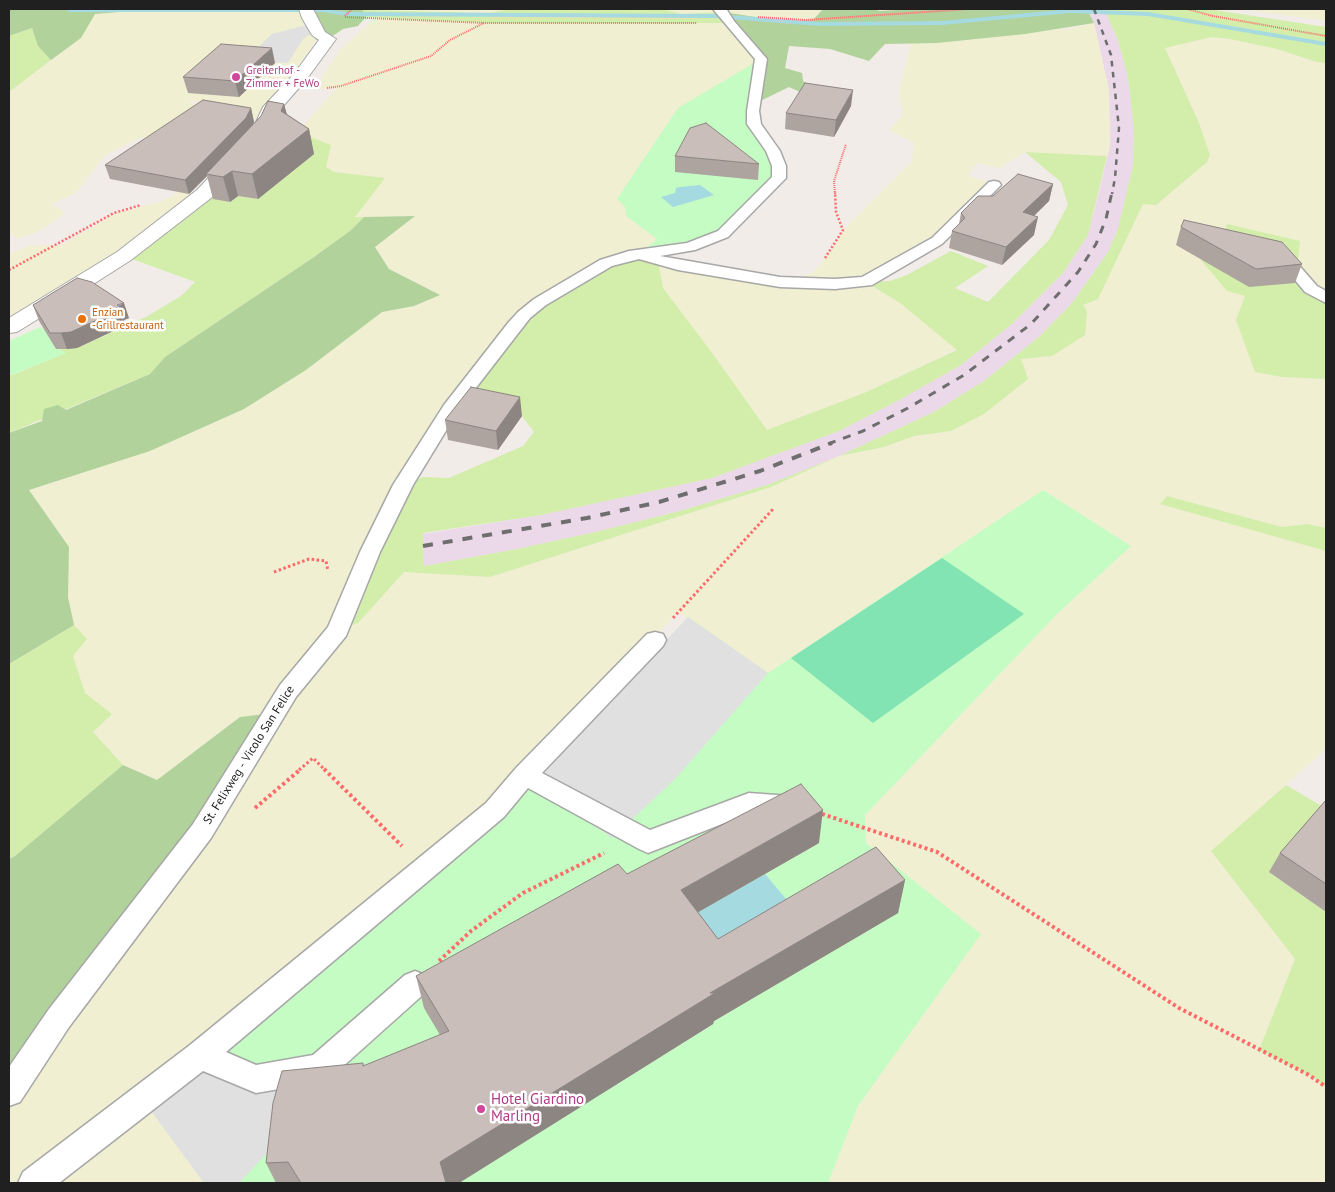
<!DOCTYPE html>
<style>
body{margin:0}
#map{position:relative;width:1335px;height:1192px;overflow:hidden;background:#f1ece7;font-family:"PT Sans",sans-serif}
canvas{display:block}
.frame{position:absolute;inset:0;border:10px solid #202020;pointer-events:none}
</style>
<div id="map">
<canvas width="1335" height="1192"></canvas>
<div class="frame"></div>
</div>
<script>
const g = document.querySelector('canvas').getContext('2d');
g.lineJoin = 'round';
function fill(path, color) { g.fillStyle = color; g.fill(path, 'evenodd'); }
const poly = rows => new Path2D(rows.map(r => 'M' + r).join(''));
function stroke(path, color, width, dash) { g.strokeStyle = color; g.lineWidth = width; g.lineCap = dash ? 'butt' : 'round'; g.setLineDash(dash || []); g.stroke(path); }
function drawText(font, color, halo, rows, align = 'center') {
  g.font = font + ' "PT Sans",sans-serif'; g.lineWidth = 5; g.setLineDash([]); g.textBaseline = 'middle'; g.strokeStyle = halo; g.fillStyle = color; for (const [text, x, y, turn = 0] of rows) {
    g.save(); g.translate(x, y); g.rotate((+turn || 0) * Math.PI / 180); g.textAlign = isNaN(turn) ? turn : align; if (halo) g.strokeText(text, 0, 0); g.fillText(text, 0, 0); g.restore();
  }
}
fill(poly([
 [1087,9,1104,9,1118,40,1128,78,1134,130,1133,165,1118,229,1108,252,1072,303,1040,336,984,381,934,412,839,456,770,484,680,511,600,531,517,549,424,566,423,534,541,515,712,478,839,431,901,399,961,365,1013,323,1063,273,1088,235,1099,192,1110,146,1109,90,1094,23]
]), '#ebd8e9');
fill(poly([
 [362,9,509,9,491,13,362,10],
 [662,9,823,9,814,19,806,20,769,19,723,12,681,14],
 [1239,9,1326,9,1326,21,1299,17],
 [131,11,301,11,316,40,290,78,256,118,189,100,199,110,178,125,158,130,150,136,137,139,105,155,76,193,52,204,65,213,39,231,18,239,9,233,9,92,81,38,94,14],
 [375,18,485,23,729,23,761,59,617,199,625,207,626,216,657,239,638,255,540,302,403,485,358,623,404,572,490,577,771,487,839,456,884,447,914,436,951,431,1021,359,1052,356,1082,305,1098,299,1143,204,1170,194,1179,185,1199,123,1165,48,1212,37,1230,39,1277,49,1317,62,1326,63,1326,289,1317,286,1298,261,1300,241,1245,296,1282,377,1326,379,1326,528,1307,524,1282,527,1167,496,1161,504,1326,551,1326,749,1211,851,1295,959,1259,1049,1309,1075,1326,1087,1326,1183,828,1183,858,1106,980,934,866,843,865,815,1057,614,1131,546,1043,490,768,673,678,612,495,810,209,1183,9,1183,9,1092,239,717,157,780,123,765,93,731,112,714,85,693,73,656,87,639,74,625,68,597,69,547,29,490,150,451,244,409,306,370,382,312,414,306,439,295,389,269,375,246,414,216,354,218,385,178,334,172,326,167,294,136,335,90,339,87,314,89,340,50],
 [1094,23,1109,90,1110,146,1107,156,1025,152,999,168,977,163,968,175,994,185,937,241,866,282,900,303,957,349,864,393,767,430,710,350,663,288,658,261,789,283,814,272,834,247,843,230,912,161,914,143,889,130,903,115,899,92,911,43,937,43,1072,28],
 [183,190,204,194,9,327,9,254,29,246,61,245,117,213,160,202]
]), '#f0efd1');
fill(poly([
 [509,9,662,9,681,14,723,12,729,23,485,23,366,17,362,10,491,13],
 [1104,9,1208,9,1326,27,1326,63,1317,62,1277,49,1230,39,1212,37,1165,48,1199,123,1210,155,1207,162,1156,205,1143,204,1098,299,1083,305,1087,311,1085,335,1052,356,1021,359,1028,379,984,414,951,431,914,436,884,447,839,456,771,487,490,577,404,572,358,623,338,630,403,485,423,477,449,478,523,446,534,432,522,416,457,400,524,315,629,256,658,261,663,288,710,350,767,430,864,393,957,350,900,303,866,282,890,281,907,275,951,251,988,266,955,288,988,302,1049,240,1068,205,1061,182,1025,152,1107,156,1088,235,1063,273,1013,323,961,365,901,399,839,431,712,478,541,515,423,533,424,566,517,549,600,531,680,511,770,484,839,456,934,412,984,381,1040,336,1072,303,1108,252,1118,229,1133,165,1134,130,1128,78,1118,40],
 [32,28,38,46,51,60,9,92,9,36],
 [310,137,331,145,326,167,334,172,385,178,355,217,364,217,350,231,314,257,165,357,150,374,9,433,9,374,13,375,65,353,59,349,77,348,146,317,181,296,195,282,124,256,201,196,230,202,238,196,258,199],
 [1227,224,1300,241,1298,261,1317,286,1326,289,1326,379,1282,377,1255,372,1236,320,1245,296,1227,291,1201,260,1221,244],
 [1167,496,1282,527,1307,524,1326,528,1326,551,1160,504],
 [74,625,87,639,73,656,85,693,112,714,93,732,123,765,15,856,9,859,9,664],
 [1286,785,1325,808,1269,872,1326,912,1326,1087,1309,1075,1259,1050,1295,959,1211,851]
]), '#d3edab');
fill(poly([
 [9,9,362,9,366,17,358,26,343,29,328,39,316,40,300,11,131,11,95,14,81,38,51,60,38,46,32,28,9,36],
 [823,9,872,9,880,11,913,9,1087,9,1094,23,1025,34,937,43,885,44,869,61,830,49,789,46,785,68,802,73,803,81,817,89,800,92,789,87,754,104,761,65,723,12,769,19,806,20,814,19],
 [415,216,375,247,389,269,440,295,414,306,382,312,306,370,244,409,150,451,29,490,69,547,68,597,74,625,9,664,9,433,42,421,44,409,58,405,66,410,150,374,165,357,314,257,350,231,364,217],
 [274,713,59,1018,9,1093,9,859,15,856,123,765,157,780,240,717]
]), '#b1d29a');
fill(poly([
 [761,59,753,111,779,178,723,234,638,255,657,239,626,216,625,207,617,199,678,108],
 [40,327,56,337,54,347,66,353,12,375,9,372,9,341],
 [1043,490,1131,546,1057,614,865,815,866,843,981,934,858,1106,828,1183,204,1183,200,1055,426,869,536,782,688,617,768,673]
]), '#c5fcc3');
fill(poly([
 [942,558,1024,614,873,723,791,658]
]), '#82e3b3');
fill(poly([
 [307,25,312,33,303,39,288,63,244,61,272,34],
 [688,617,768,673,675,779,612,838,536,782],
 [200,1055,293,1073,287,1132,239,1183,204,1183,143,1100]
]), '#e0e0e0');
fill(poly([
 [700,185,714,195,673,207,661,197,675,193,676,188,680,187],
 [765,874,803,919,716,970,681,922]
]), '#a5dae0');
fill(poly([
 [67,9,325,9,347,12,715,14,820,22,942,21,1071,9,1148,12,1326,42,1326,46,1148,16,1071,13,942,25,820,26,715,18,347,16,322,12,69,12,67,11,67,9]
]), '#a5dae0');
const service = poly([
 [713,9,727,10,734,21,767,59,759,111,761,124,780,151,786,166,786,178,728,237,695,250,660,256,780,277,835,279,862,277,932,238,989,182,994,181,999,182,1001,185,942,244,872,285,835,289,780,287,678,270,639,259,612,266,546,305,530,318,458,411,413,485,380,552,346,636,296,697,211,838,69,1027,20,1102,9,1106,9,1067,49,1009,193,824,280,685,328,627,360,552,393,485,444,405,508,323,518,312,534,299,600,260,629,251,687,243,718,231,772,177,772,166,766,151,747,124,747,111,755,59,713,9],
 [1284,252,1289,254,1317,286,1326,291,1326,303,1305,292,1276,257,1279,254,1284,252],
 [655,632,663,634,666,640,663,646,542,773,650,830,749,793,790,796,799,799,802,806,799,813,790,816,750,813,648,853,639,849,528,788,504,817,226,1052,256,1065,313,1055,405,975,415,971,425,975,429,984,425,993,330,1078,320,1082,256,1093,203,1071,59,1183,18,1183,23,1172,190,1045,486,803,516,768,647,634,655,632]
]);
const minor = poly([
 [299,9,313,9,325,32,336,39,306,80,277,113,265,139,211,198,131,260,59,306,17,332,9,333,9,318,117,252,197,190,251,133,263,107,294,74,319,40,312,35,302,18,299,9]
]);
stroke(service, '#a7a7a7', 3);
stroke(minor, '#a7a7a7', 2);
stroke(poly([
 [1187,9,1213,16,1326,36],
 [345,16,352,9],
 [345,17,485,23,697,23],
 [758,17,806,20,969,9],
 [327,88,341,86,431,56,450,40,484,23],
 [835,194,834,181,846,144]
]), '#ff6a6b', 2, [1, 1]);
stroke(poly([
 [825,258,843,230,836,212,835,192],
 [9,270,114,213,141,205]
]), '#ff6a6b', 2.5, [2, 2]);
stroke(poly([
 [274,572,309,559,326,561,328,571],
 [673,618,774,508],
 [299,770,313,758,325,770]
]), '#ff6a6b', 3, [2.5, 2.5]);
stroke(poly([
 [324,769,402,846],
 [255,808,301,769],
 [822,814,937,852,1179,1008,1309,1075,1326,1087],
 [439,961,471,931,523,893,604,853]
]), '#ff6a6b', 4, [3, 3]);
fill(service, '#fff');
fill(minor, '#fff');
stroke(poly([
 [1094,9,1111,55,1119,128,1115,178,1112,194]
]), '#6e6e6e', 2.5, [5.5, 5.5]);
stroke(poly([
 [828,444,863,431,908,408,964,375,1031,324,1078,272,1096,244,1106,219,1112,192]
]), '#6e6e6e', 3, [8, 8]);
stroke(poly([
 [423,546,587,518,659,502,760,471,832,443]
]), '#6e6e6e', 4, [10, 10]);
fill(poly([
 [275,63,239,97,188,93,183,77],
 [284,104,287,114,309,129,314,154,258,199,238,196,230,202,213,199,207,176,189,194,110,179,105,165,251,108,254,122,253,124],
 [851,106,834,137,785,129,786,113],
 [675,156,759,164,758,180,675,172],
 [1053,184,1049,201,1034,216,1034,235,1002,265,949,248,952,231,959,224,961,213,993,196],
 [1181,227,1302,264,1295,283,1249,287,1176,245],
 [33,305,129,318,124,320,126,325,77,348,67,349,56,349,39,321],
 [522,416,498,450,448,440,445,420],
 [1326,800,1326,912,1269,872,1280,853],
 [819,843,698,912,718,939,905,880,898,913,714,1021,713,1024,459,1183,276,1183,266,1163,363,1063,364,1066,440,1035,424,1008,416,976]
]), '#ada39f');
fill(poly([
 [272,48,275,63,239,97,235,81],
 [853,90,851,106,834,137,836,120],
 [284,104,290,128,281,111],
 [251,108,254,122,249,132,206,174,207,176,189,194,185,180],
 [309,129,314,154,258,199,252,174],
 [232,171,238,196,230,202,223,177],
 [1053,184,1049,201,1019,230,1023,212],
 [1038,217,1034,235,1002,265,1006,247],
 [124,303,129,318,124,320,126,325,77,348,67,349,61,333],
 [520,397,522,416,498,450,496,431],
 [823,810,819,843,681,922,681,890],
 [905,880,898,913,714,1021,713,1024,459,1183,446,1183,440,1162,710,993]
]), '#8d8582');
const building = poly([
 [221,44,272,48,235,81,183,77,221,44],
 [805,83,853,90,836,120,786,113,805,83],
 [203,100,251,108,246,118,185,180,105,165,203,100],
 [268,101,284,104,281,111,309,129,252,174,232,171,223,177,206,174,261,116,268,101],
 [706,123,759,164,675,156,690,128,706,123],
 [1018,174,1053,184,1023,212,1038,217,1006,247,952,231,965,218,961,213,978,196,993,196,1018,174],
 [1184,220,1282,242,1302,264,1256,269,1181,227,1184,220],
 [77,278,92,282,124,303,117,305,121,309,71,332,61,333,50,333,33,305,77,278],
 [471,387,520,397,496,431,445,420,471,387],
 [801,784,823,810,681,890,718,939,876,847,905,880,710,993,715,993,440,1162,446,1183,301,1183,288,1162,266,1163,273,1103,282,1071,363,1063,363,1066,449,1031,416,976,618,864,627,874,801,784],
 [1326,800,1326,884,1280,853,1326,800]
]);
fill(building, '#c9beb9');
stroke(building, '#8d8582', 1);
for (const [x, y, r, color] of [
 [236,77,5,"#d1479c"],
 [82,319,5,"#e8710a"],
 [481,1109,5,"#d1479c"]
]) { const dot = new Path2D(); dot.arc(x, y, r, 0, 2 * Math.PI); g.fillStyle = color; g.fill(dot); stroke(dot, '#fff', 2); }
drawText('11px', '#b23c85', '#fff', [
 ["Greiterhof -",246,71],
 ["Zimmer + FeWo",246,84]
], 'left');
drawText('11px', '#c56008', '#fff', [
 ["Enzian",92,313],
 ["-Grillrestaurant",92,326]
], 'left');
drawText('12px', '#202020', '#fff', [
 ["St. Felixweg - Vicolo San Felice",249,755,-58]
]);
drawText('15px', '#b23c85', '#fff', [
 ["Hotel Giardino",491,1100],
 ["Marling",491,1117]
], 'left');
</script>
